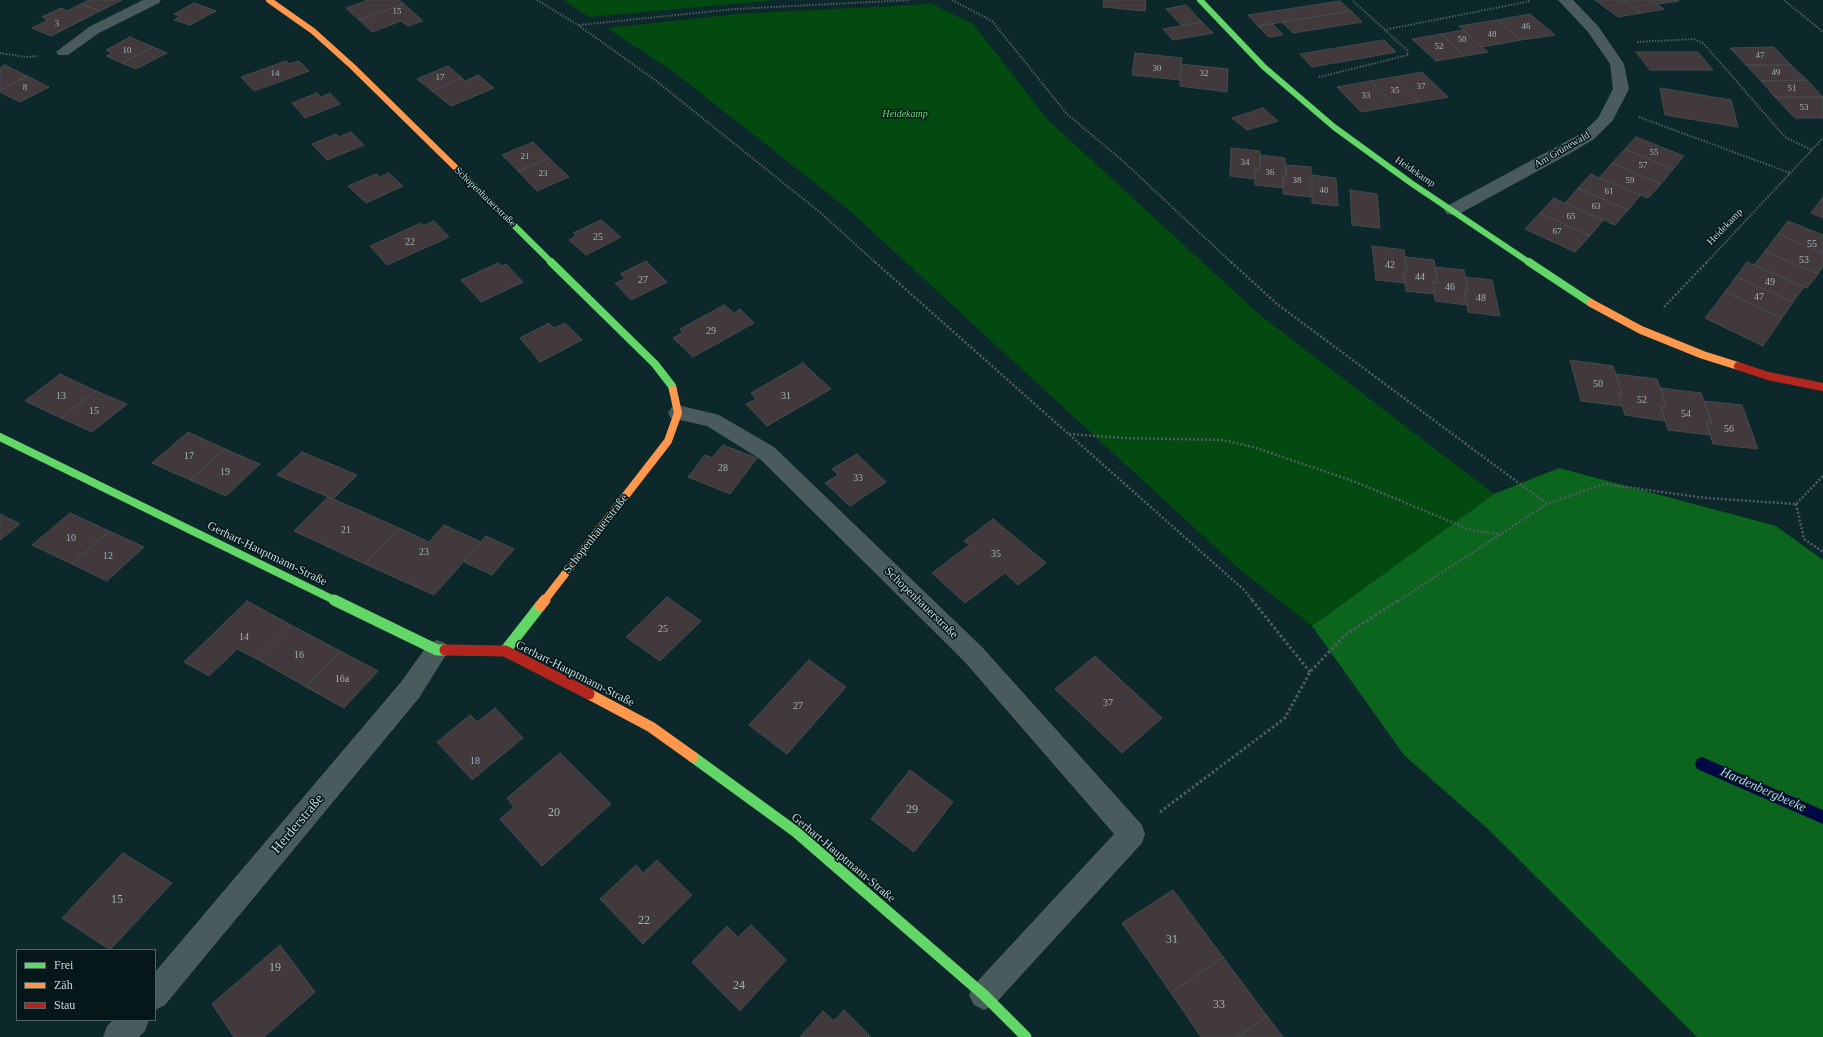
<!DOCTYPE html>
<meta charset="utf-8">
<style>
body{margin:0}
#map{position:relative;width:1823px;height:1037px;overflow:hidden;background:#0d282a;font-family:Georgia,serif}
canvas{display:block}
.legend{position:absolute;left:16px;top:949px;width:140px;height:72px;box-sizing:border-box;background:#051719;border:1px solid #516567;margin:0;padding:5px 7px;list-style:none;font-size:12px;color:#c3dbdd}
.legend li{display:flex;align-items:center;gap:8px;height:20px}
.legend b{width:20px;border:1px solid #516567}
</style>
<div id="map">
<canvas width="1823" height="1037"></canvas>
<ul class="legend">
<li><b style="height:5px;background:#63d668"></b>Frei</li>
<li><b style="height:5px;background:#ff974d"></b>Zäh</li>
<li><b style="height:5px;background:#b3261e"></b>Stau</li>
</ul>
</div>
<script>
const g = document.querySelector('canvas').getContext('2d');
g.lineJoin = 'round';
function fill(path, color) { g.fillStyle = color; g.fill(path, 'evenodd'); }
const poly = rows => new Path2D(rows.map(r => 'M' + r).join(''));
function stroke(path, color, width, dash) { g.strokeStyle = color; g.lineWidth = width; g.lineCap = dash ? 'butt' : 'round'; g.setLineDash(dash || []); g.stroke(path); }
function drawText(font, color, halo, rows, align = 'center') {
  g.font = font + ' Georgia,serif'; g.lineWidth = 3; g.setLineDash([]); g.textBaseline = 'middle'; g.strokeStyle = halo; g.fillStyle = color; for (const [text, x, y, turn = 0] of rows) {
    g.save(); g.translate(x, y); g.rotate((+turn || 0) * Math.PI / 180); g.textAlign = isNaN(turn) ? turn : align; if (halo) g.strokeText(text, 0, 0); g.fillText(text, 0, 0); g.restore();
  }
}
fill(poly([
 [564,0,776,0,589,17],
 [932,4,973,24,1048,120,1260,315,1494,494,1312,626,1238,568,848,209,674,72,607,28,736,14]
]), '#034a11');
fill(poly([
 [1559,468,1776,526,1823,560,1823,1037,1697,1037,1489,830,1404,755,1312,626,1494,494]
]), '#0b651c');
fill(poly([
 [1702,757,1823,810,1823,824,1697,769,1695,764,1697,759,1702,757]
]), '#010944');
const building = poly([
 [89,0,122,0,100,11,81,4,89,0],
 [368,0,399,0,404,4,359,20,346,8,368,0],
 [1146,0,1145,11,1103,7,1104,0,1146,0],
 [1595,0,1623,0,1641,13,1618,17,1595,0],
 [1623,0,1651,0,1664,9,1641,13,1623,0],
 [1651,0,1678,0,1679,1,1657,4,1651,0],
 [1340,1,1351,11,1258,26,1248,15,1340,1],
 [194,3,216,11,190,25,174,20,180,16,174,14,194,3],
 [81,4,100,11,51,36,32,28,48,20,42,17,61,8,67,11,81,4],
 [404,4,423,21,408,26,401,21,372,32,359,20,404,4],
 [1186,5,1202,22,1182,26,1166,9,1186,5],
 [1351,11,1362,22,1293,33,1282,22,1351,11],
 [1530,14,1555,35,1521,40,1497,20,1530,14],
 [1497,20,1521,40,1482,47,1459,26,1497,20],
 [1202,22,1213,33,1173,40,1163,29,1202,22],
 [1272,23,1283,35,1269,37,1258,26,1272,23],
 [1463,30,1482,47,1488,52,1465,56,1441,34,1463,30],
 [1441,34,1465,56,1436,61,1412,39,1441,34],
 [130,37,153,47,122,63,106,56,112,53,106,50,130,37],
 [1384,40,1396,52,1312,67,1300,54,1384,40],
 [153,47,167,53,136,69,122,63,153,47],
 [1774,47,1791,65,1746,65,1730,48,1774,47],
 [1636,52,1698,52,1713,70,1650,70,1636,52],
 [1135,53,1182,58,1180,80,1132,75,1135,53],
 [286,61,289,64,299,61,309,71,254,91,241,77,286,61],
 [1181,64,1228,69,1227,92,1180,86,1181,64],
 [5,65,27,76,0,90,0,68,5,65],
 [1746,65,1791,65,1807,80,1761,81,1746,65],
 [448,66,462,78,432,91,417,79,448,66],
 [1422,72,1448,97,1419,102,1394,77,1422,72],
 [478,75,494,88,451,106,432,91,462,78,465,81,478,75],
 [27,76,49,87,20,102,0,92,0,90,27,76],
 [1394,77,1419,102,1396,106,1371,81,1394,77],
 [1807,80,1823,97,1775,97,1761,81,1807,80],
 [1371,81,1396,106,1361,112,1337,87,1371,81],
 [1660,88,1731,100,1738,127,1665,115,1660,88],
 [317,93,321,97,330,93,340,104,305,118,292,103,317,93],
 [1775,97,1823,97,1823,118,1795,118,1775,97],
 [1263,108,1278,121,1247,130,1232,118,1263,108],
 [351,132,364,145,327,160,312,144,336,134,339,137,351,132],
 [1636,137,1684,156,1673,169,1625,149,1636,137],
 [533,142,549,158,518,171,502,155,533,142],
 [1231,148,1260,151,1260,170,1255,170,1255,179,1230,176,1231,148],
 [1625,149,1673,169,1661,184,1612,163,1625,149],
 [1260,155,1285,158,1286,177,1283,176,1283,188,1255,185,1255,170,1260,170,1260,155],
 [549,158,569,177,537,191,518,171,549,158],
 [1612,163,1661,184,1648,198,1599,178,1612,163],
 [1286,165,1311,167,1311,197,1283,194,1283,176,1286,177,1286,165],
 [389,173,403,186,366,203,348,186,376,174,380,177,389,173],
 [1591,174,1599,178,1641,195,1628,210,1578,188,1591,174],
 [1312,175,1336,178,1338,206,1312,203,1312,175],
 [1578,188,1628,210,1615,225,1565,203,1578,188],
 [1350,190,1377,194,1380,228,1352,225,1350,190],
 [1823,197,1823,218,1811,213,1823,197],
 [1554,198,1565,203,1603,220,1590,236,1540,213,1554,198],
 [1540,213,1590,236,1575,252,1525,229,1540,213],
 [601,220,621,237,586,255,569,240,576,236,573,233,601,220],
 [434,221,449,237,387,265,370,246,421,223,423,226,434,221],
 [1788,221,1823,235,1823,253,1778,234,1788,221],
 [1778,234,1823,253,1823,266,1818,274,1765,251,1778,234],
 [1372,246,1404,250,1407,273,1403,272,1405,283,1376,280,1372,246],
 [1765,251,1818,274,1807,288,1754,265,1765,251],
 [1405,257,1434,260,1438,283,1433,282,1434,294,1406,291,1403,272,1407,273,1405,257],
 [646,261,667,282,631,300,615,283,625,279,620,274,646,261],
 [1747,262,1754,265,1804,287,1793,302,1736,277,1747,262],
 [498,263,501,266,506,264,523,282,481,302,461,280,498,263],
 [1435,267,1464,270,1468,292,1464,291,1467,305,1435,301,1433,282,1438,283,1435,267],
 [1465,277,1492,280,1500,316,1468,312,1464,291,1468,292,1465,277],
 [1736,277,1793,302,1782,318,1725,292,1736,277],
 [1725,292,1782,318,1763,346,1705,318,1725,292],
 [724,305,734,313,740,309,754,323,693,357,673,338,683,332,680,329,724,305],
 [549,323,554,328,565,323,582,340,540,362,520,338,549,323],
 [1570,360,1613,366,1622,393,1618,393,1622,406,1581,401,1570,360],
 [803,363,831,389,767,426,746,404,756,399,751,393,803,363],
 [60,374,96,391,61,418,25,401,60,374],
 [1616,374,1657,379,1667,408,1661,407,1665,421,1625,415,1618,393,1622,393,1616,374],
 [1660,388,1701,393,1712,423,1706,422,1710,435,1668,430,1661,407,1667,408,1660,388],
 [96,391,127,404,92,432,61,418,96,391],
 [1704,401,1742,405,1758,449,1713,444,1706,422,1712,423,1704,401],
 [188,432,225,449,190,480,152,463,188,432],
 [723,445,757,458,730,494,688,477,705,455,712,458,723,445],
 [225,449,260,464,226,496,190,480,225,449],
 [302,452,357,475,333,499,277,475,302,452],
 [857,454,886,482,850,506,825,483,838,475,832,469,857,454],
 [328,497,333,499,399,528,365,564,294,531,328,497],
 [70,513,109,531,72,564,32,545,70,513],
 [0,514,20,524,0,540,0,514],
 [993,519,1046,563,1018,585,1005,573,965,603,932,573,969,545,964,541,993,519],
 [444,525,481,542,434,595,365,564,399,528,429,542,444,525],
 [109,531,144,547,107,581,72,564,109,531],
 [486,536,514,549,492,575,464,562,486,536],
 [667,597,701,621,660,661,626,637,667,597],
 [247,601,291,625,257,659,237,649,209,676,184,662,247,601],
 [291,625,340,651,306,687,257,659,291,625],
 [340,651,378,671,344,708,306,687,340,651],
 [1095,656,1162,718,1122,753,1055,689,1095,656],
 [809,660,846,687,787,754,749,725,809,660],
 [495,708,523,738,472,780,437,742,470,715,477,722,495,708],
 [560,753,611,804,542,866,500,819,514,807,507,798,560,753],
 [910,770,953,802,914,852,871,819,910,770],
 [123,853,172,883,110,950,62,918,123,853],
 [657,860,692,895,643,944,600,899,636,865,643,873,657,860],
 [1173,890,1223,957,1171,993,1122,923,1173,890],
 [751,925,786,960,740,1011,692,962,727,926,738,937,751,925],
 [280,945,315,992,264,1037,234,1037,212,1004,280,945],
 [1223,957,1267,1016,1238,1037,1201,1037,1171,993,1223,957],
 [844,1010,871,1037,800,1037,823,1011,834,1021,844,1010],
 [1267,1016,1283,1037,1238,1037,1267,1016]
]);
fill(building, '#41393c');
stroke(building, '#464b4c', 1);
stroke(poly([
 [537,0,578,25,655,80,822,214,876,263],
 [952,0,992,21,1067,114,1124,162,1232,263],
 [1784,0,1823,32],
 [579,25,735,9,910,0],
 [1384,30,1531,1],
 [1637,42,1694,39,1703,43,1785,137,1812,150],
 [0,53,26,57,37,56],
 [1319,77,1408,55,1407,50,1352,0],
 [1639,117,1790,173],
 [1706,263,1823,138]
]), '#4e5e60', 2, [1.5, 1.5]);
stroke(poly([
 [875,262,1243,589,1253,601],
 [1231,262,1277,304,1547,504],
 [1664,307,1707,262],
 [1069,434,1124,438,1223,440,1253,447,1353,481,1471,530,1500,534],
 [1796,504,1804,539,1823,552],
 [1398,601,1547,504,1604,484,1706,498,1796,504,1823,476]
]), '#4e5e60', 2.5, [2, 2]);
stroke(poly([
 [1252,600,1310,672],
 [1160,812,1285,718,1310,672,1345,635,1399,600]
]), '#4e5e60', 3, [2.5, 2.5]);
fill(poly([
 [678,405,719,415,774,447,982,647,1142,825,1145,834,1142,843,994,1005,984,1010,974,1005,969,995,974,985,1114,834,964,661,760,459,707,426,671,418,668,413,671,408,678,405]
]), '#495b5d');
fill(poly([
 [143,0,161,0,159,3,99,33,68,55,58,55,56,52,89,27,143,0],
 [1558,0,1573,0,1598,26,1624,64,1629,89,1613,120,1594,139,1569,154,1459,214,1453,215,1447,214,1444,210,1447,206,1582,133,1598,118,1613,89,1610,64,1588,32,1558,0],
 [437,640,445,643,449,650,419,698,165,1005,155,1010,155,972,401,682,429,643,437,640],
 [113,1020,149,1020,145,1031,139,1037,103,1037,107,1026,113,1020]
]), '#495b5d');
stroke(poly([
 [1200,0,1264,67,1334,127,1411,183,1530,263],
 [459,171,552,263]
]), '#63d668', 6);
stroke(poly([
 [551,262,655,364,672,386,673,390],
 [1529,262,1591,303],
 [0,437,336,601]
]), '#63d668', 8);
stroke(poly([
 [334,600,437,650,445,650],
 [505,651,540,606],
 [693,757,796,832,984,995,1026,1037]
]), '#63d668', 11);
stroke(poly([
 [269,0,313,31,353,67,459,171]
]), '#ff974d', 6);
stroke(poly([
 [1591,303,1641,330,1703,355,1738,366],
 [544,601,668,441,678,413,673,390]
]), '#ff974d', 8);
stroke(poly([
 [540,606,545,600],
 [589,694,651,727,693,757]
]), '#ff974d', 11);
stroke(poly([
 [1738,366,1768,376,1823,387]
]), '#b3261e', 8);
stroke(poly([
 [445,650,505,651,589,694]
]), '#b3261e', 11);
drawText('9px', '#a2b2b5', null, [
 ["15",397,12],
 ["3",57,24],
 ["46",1526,27],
 ["48",1492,35],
 ["50",1462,40],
 ["52",1439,47],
 ["10",127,51],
 ["47",1760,56],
 ["30",1157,69],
 ["49",1776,73],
 ["14",275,74],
 ["32",1204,74],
 ["17",440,78],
 ["37",1421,87],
 ["8",25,88],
 ["51",1792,89],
 ["35",1395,91],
 ["33",1366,96],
 ["53",1804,108],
 ["55",1654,153],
 ["21",525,157],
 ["34",1245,163],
 ["57",1643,166],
 ["36",1270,173],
 ["23",543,174],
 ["38",1297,181],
 ["59",1630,181],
 ["40",1324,191],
 ["61",1609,192],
 ["63",1596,207],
 ["65",1571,217],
 ["67",1557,232]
]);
drawText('italic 10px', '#6edb72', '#051719', [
 ["Heidekamp",905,114]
]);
drawText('10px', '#c3dbdd', '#051719', [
 ["Am Grünewald",1562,150,-30],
 ["Heidekamp",1415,172,34],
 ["Schopenhauerstraße",485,197,44],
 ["Heidekamp",1725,227,-46]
]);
drawText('10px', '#a2b2b5', null, [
 ["25",598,237],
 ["22",410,242],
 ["55",1812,244],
 ["53",1804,260],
 ["42",1390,265],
 ["44",1420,277],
 ["27",643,280],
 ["49",1770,282],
 ["46",1450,287],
 ["47",1759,297],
 ["48",1481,298],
 ["29",711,331],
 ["50",1598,384],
 ["13",61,396],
 ["31",786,396],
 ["52",1642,400],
 ["15",94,411],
 ["54",1686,414],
 ["56",1729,429],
 ["17",189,456],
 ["28",723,468],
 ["19",225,472],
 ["33",858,478],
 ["21",346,530],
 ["10",71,538],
 ["23",424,552],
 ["35",996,554],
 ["12",108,556],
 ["25",663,629],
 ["14",244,637],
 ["16",299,655],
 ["16a",342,679],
 ["37",1108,703],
 ["27",798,706],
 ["18",475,761]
]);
drawText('12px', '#c3dbdd', '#051719', [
 ["Schopenhauerstraße",596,534,-52],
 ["Gerhart-Hauptmann-Straße",267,554,26],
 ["Schopenhauerstraße",921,603,44],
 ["Gerhart-Hauptmann-Straße",575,674,27],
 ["Gerhart-Hauptmann-Straße",843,858,40]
]);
drawText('12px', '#a2b2b5', null, [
 ["29",912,810],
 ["20",554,813],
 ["15",117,900],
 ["22",644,921],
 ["31",1172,940],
 ["19",275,968],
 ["24",739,986],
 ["33",1219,1005]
]);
drawText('italic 13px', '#b5ccfa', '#051719', [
 ["Hardenbergbeeke",1763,790,24]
]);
drawText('14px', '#c3dbdd', '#051719', [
 ["Herderstraße",298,824,-50]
]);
</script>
